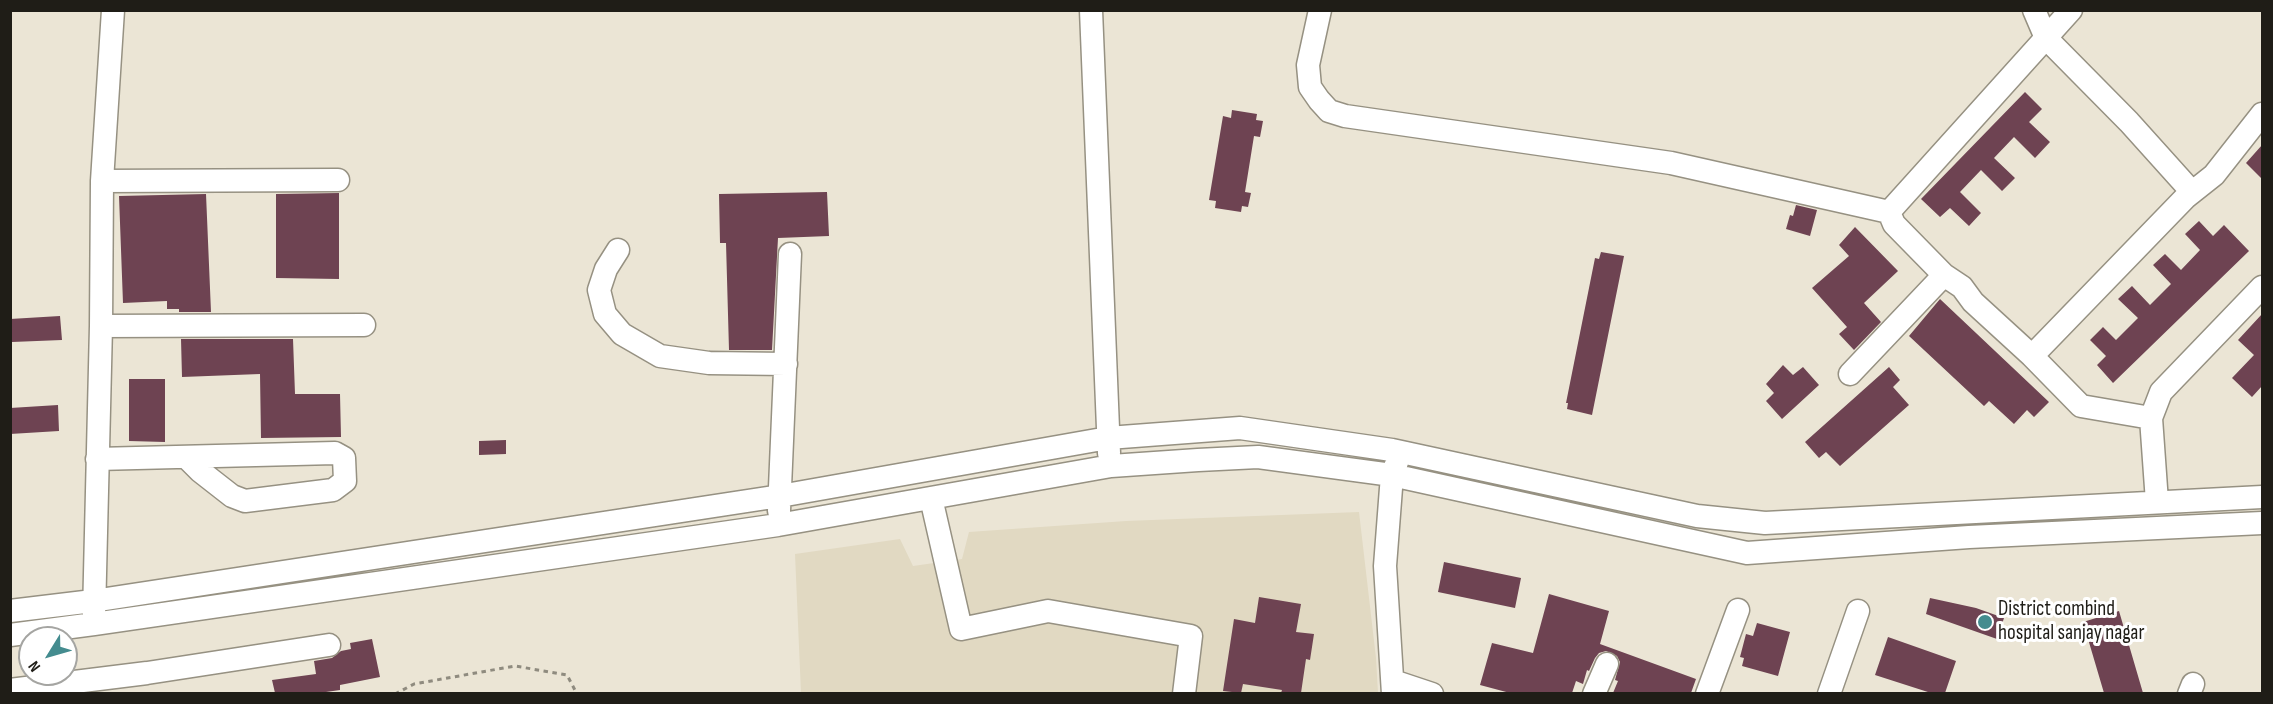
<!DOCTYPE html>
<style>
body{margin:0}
#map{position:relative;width:2273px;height:704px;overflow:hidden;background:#ebe5d5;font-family:"Sofia Sans Condensed",sans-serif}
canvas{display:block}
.frame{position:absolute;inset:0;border:12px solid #1f1d17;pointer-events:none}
.north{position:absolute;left:18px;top:626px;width:60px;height:60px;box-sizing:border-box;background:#fff;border:2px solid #a5a5a2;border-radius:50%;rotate:233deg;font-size:16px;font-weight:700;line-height:24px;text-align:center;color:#1f1d17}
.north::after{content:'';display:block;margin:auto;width:21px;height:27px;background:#448c8f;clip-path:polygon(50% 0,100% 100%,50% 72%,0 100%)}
</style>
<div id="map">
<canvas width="2273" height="704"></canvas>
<div class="frame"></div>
<div class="north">N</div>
</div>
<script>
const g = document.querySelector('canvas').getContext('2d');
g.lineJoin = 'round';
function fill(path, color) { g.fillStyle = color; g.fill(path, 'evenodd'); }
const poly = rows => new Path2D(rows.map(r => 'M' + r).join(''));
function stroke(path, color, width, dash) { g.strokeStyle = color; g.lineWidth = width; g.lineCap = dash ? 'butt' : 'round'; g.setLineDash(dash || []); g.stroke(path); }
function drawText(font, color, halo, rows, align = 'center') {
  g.font = font + ' "Sofia Sans Condensed",sans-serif'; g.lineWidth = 6; g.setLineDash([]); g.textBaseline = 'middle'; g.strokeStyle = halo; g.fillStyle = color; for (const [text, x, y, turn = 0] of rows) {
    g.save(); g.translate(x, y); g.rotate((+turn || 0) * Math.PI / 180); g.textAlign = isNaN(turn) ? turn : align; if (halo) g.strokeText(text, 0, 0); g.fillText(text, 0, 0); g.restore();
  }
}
fill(poly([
 [1359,512,1376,658,1378,693,801,693,795,554,900,539,913,566,962,559,969,532,1126,521]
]), '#e1d9c2');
fill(poly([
 [2025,92,2042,109,2029,122,2050,142,2035,158,2014,137,1994,158,2015,178,2002,191,1981,170,1960,192,1981,213,1969,226,1950,208,1940,217,1921,199],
 [1232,110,1257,114,1256,120,1263,121,1260,137,1254,136,1245,192,1251,193,1248,207,1242,206,1241,212,1215,208,1216,201,1209,200,1223,116,1231,118],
 [2262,145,2262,179,2246,163],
 [827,192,829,236,778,238,772,350,729,350,726,243,720,243,719,194],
 [339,193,339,279,276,278,276,194],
 [206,194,211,312,179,312,179,309,167,309,167,301,123,303,119,196],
 [1796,205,1817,210,1810,236,1786,229,1790,215,1793,216],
 [2199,221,2213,236,2224,225,2249,251,2113,383,2097,365,2106,356,2090,340,2103,327,2116,340,2138,318,2118,299,2132,286,2150,305,2171,284,2153,265,2165,254,2181,270,2200,250,2185,234],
 [1855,227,1898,271,1864,303,1881,322,1854,350,1839,334,1847,327,1812,288,1849,256,1839,245],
 [1601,252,1624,256,1592,415,1567,409,1568,403,1566,403,1595,258,1599,259],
 [1940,299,2049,402,2034,417,2027,410,2014,424,1989,401,1984,406,1909,336],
 [2262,314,2262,386,2252,397,2232,378,2254,355,2238,340],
 [60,316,62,340,12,342,10,319],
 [181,339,293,339,295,394,340,394,341,437,261,438,260,374,182,377],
 [1783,365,1793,375,1803,367,1819,385,1782,419,1766,401,1774,393,1766,384],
 [1889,367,1900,380,1893,387,1909,405,1840,466,1826,452,1819,458,1805,442],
 [129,379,165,379,165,442,129,441],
 [58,405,59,431,10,434,10,408],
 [506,440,506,454,479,455,479,441],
 [1444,562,1521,578,1515,608,1438,592],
 [1549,594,1609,611,1600,644,1696,679,1691,693,1613,693,1618,681,1615,680,1620,662,1617,656,1606,651,1599,653,1595,658,1589,671,1587,670,1583,684,1576,681,1572,693,1510,693,1480,685,1492,643,1533,653],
 [1259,597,1301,604,1296,632,1314,634,1310,660,1306,659,1301,693,1281,693,1282,690,1243,684,1241,693,1223,691,1234,619,1255,623],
 [1930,598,1976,608,2004,618,1997,639,1926,614],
 [2119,611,2143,693,2104,693,2083,622],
 [1757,623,1790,632,1778,676,1742,666,1744,658,1740,657,1746,634,1753,636],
 [1888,637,1956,661,1945,693,1931,693,1875,675],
 [372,639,380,677,340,685,340,690,319,693,275,693,272,680,316,674,314,661,332,658,341,651,351,649,350,643]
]), '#6e4352');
const minor = poly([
 [1091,10,1109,453],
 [1320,10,1308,65,1310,87,1319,100,1329,111,1345,116,1671,163,1889,212],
 [2034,10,2046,38,2129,122,2192,192],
 [102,181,338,180],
 [1889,212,1894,224,1944,275,1962,287,1973,302,2032,356,2081,406,2151,418],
 [1889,212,2071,10],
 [618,250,606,269,599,290,605,314,622,334,660,356,709,363,786,364],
 [101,326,364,325],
 [2032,356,2185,198,2214,175,2262,114],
 [1850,374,1944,275],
 [97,459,335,453,344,458,345,481,333,490,245,501,232,496,200,471,186,457],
 [931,498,961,629,1048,611,1191,636,1184,694],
 [2157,502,2151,418,2161,392,2262,287],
 [779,511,790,254],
 [10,611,93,601,780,496,1108,438,1240,428,1392,450,1697,516,1765,523,2262,497],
 [94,615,101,326,102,181,113,10],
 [10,635,94,624,778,525,1111,466,1198,460,1258,457,1392,475,1747,553,1969,537,2262,523],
 [1393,681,1432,694],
 [10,690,147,673,329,645],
 [1393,694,1385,566,1392,475,1397,462],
 [1594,694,1607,664],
 [1707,694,1738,610],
 [1829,694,1858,611],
 [2189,694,2193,684]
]);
stroke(minor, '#969182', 25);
stroke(poly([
 [395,694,414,684,515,666,567,675,577,694]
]), '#8f8b7f', 3, [4.5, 4.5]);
stroke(minor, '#fff', 22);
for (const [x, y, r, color] of [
 [1985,622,8,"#448c8f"]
]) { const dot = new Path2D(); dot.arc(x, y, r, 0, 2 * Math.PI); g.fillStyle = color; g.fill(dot); stroke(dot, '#fff', 2); }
drawText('21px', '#1f1d17', '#fff', [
 ["District combind",1998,610],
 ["hospital sanjay nagar",1998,634]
], 'left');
</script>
